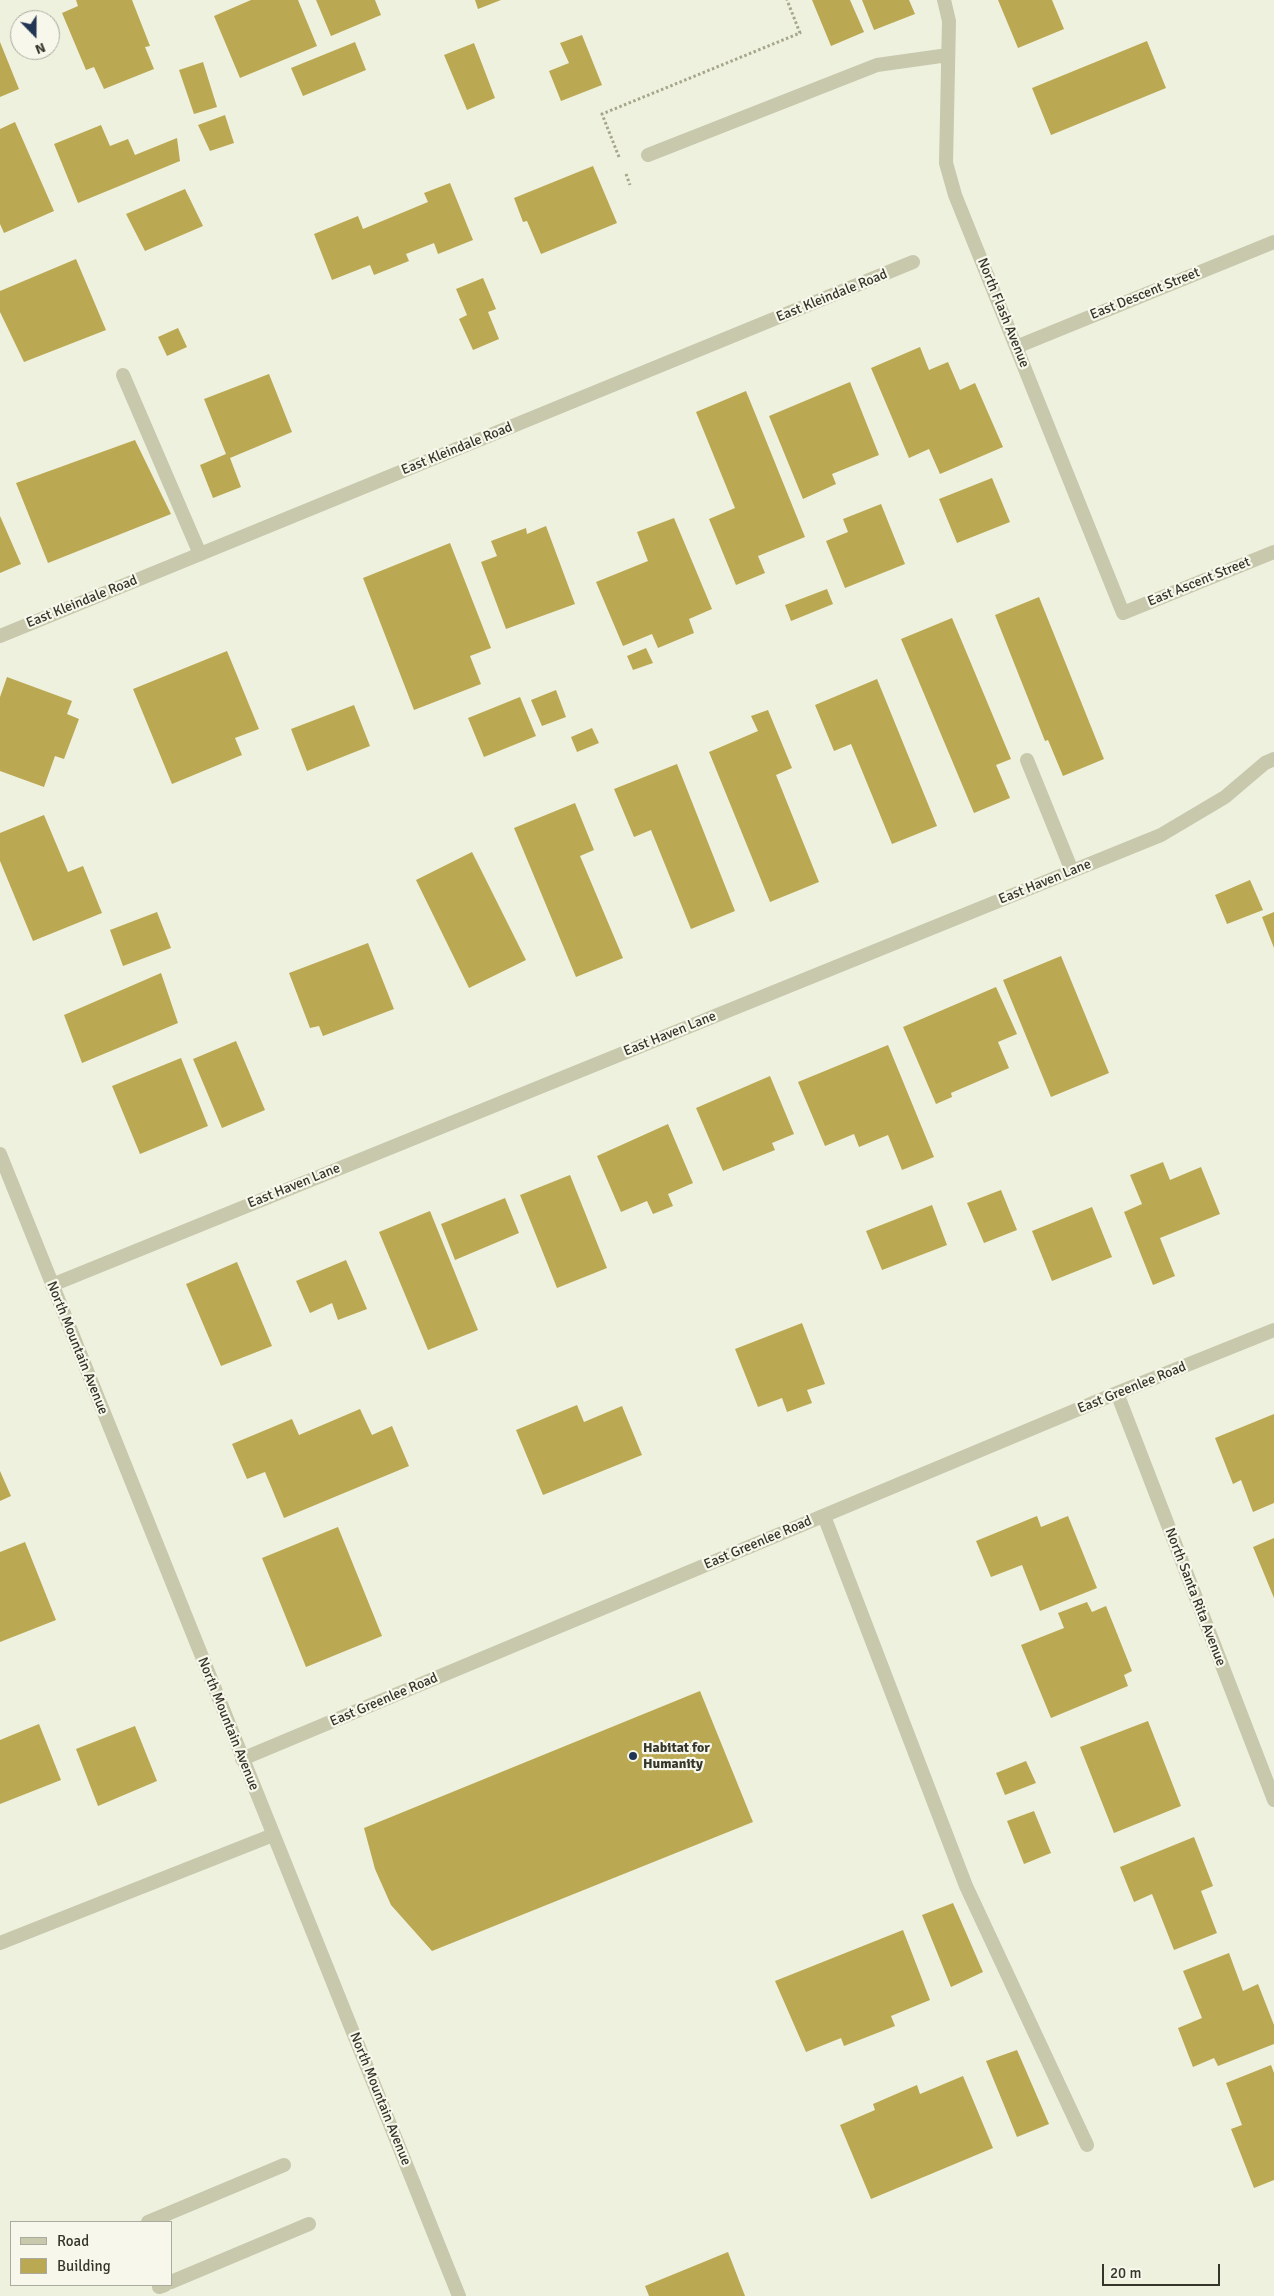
<!DOCTYPE html>
<style>
body{margin:0}
#map{position:relative;width:1274px;height:2296px;overflow:hidden;background:#eff1df;font-family:Signika,sans-serif}
canvas{display:block}
.legend{position:absolute;left:10px;top:2221px;width:162px;height:65px;box-sizing:border-box;background:#f7f8eb;border:1px solid #aaaa9e;margin:0;padding:6px 9px;list-style:none;font-size:15px;color:#36352a}
.legend li{display:flex;align-items:center;gap:10px;height:25px}
.legend b{width:25px;border:1px solid #aaaa9e}
.north{position:absolute;left:10px;top:10px;width:50px;height:50px;box-sizing:border-box;background:#f7f8eb;border:1px solid #aaaa9e;border-radius:50%;rotate:158deg;font-size:14px;font-weight:700;line-height:20px;text-align:center;color:#36352a}
.north::after{content:'';display:block;margin:auto;width:18px;height:22px;background:#233554;clip-path:polygon(50% 0,100% 100%,50% 72%,0 100%)}
.scale{position:absolute;left:1102px;top:2264px;width:118px;height:22px;box-sizing:border-box;border:2px solid #36352a;border-top:0;padding-left:6px;font-size:15px;line-height:18px;white-space:nowrap;color:#36352a;-webkit-text-stroke:4px #f7f8eb;paint-order:stroke}
</style>
<div id="map">
<canvas width="1274" height="2296"></canvas>
<ul class="legend">
<li><b style="height:6px;background:#c7c8ac"></b>Road</li>
<li><b style="height:14px;background:#bba852"></b>Building</li>
</ul>
<div class="north">N</div>
<div class="scale">20 m</div>
</div>
<script>
const g = document.querySelector('canvas').getContext('2d');
g.lineJoin = 'round';
function fill(path, color) { g.fillStyle = color; g.fill(path, 'evenodd'); }
const poly = rows => new Path2D(rows.map(r => 'M' + r).join(''));
function stroke(path, color, width, dash) { g.strokeStyle = color; g.lineWidth = width; g.lineCap = dash ? 'butt' : 'round'; g.setLineDash(dash || []); g.stroke(path); }
function drawText(font, color, halo, rows, align = 'center') {
  g.font = font + ' Signika,sans-serif'; g.lineWidth = 4.5; g.setLineDash([]); g.textBaseline = 'middle'; g.strokeStyle = halo; g.fillStyle = color; for (const [text, x, y, turn = 0] of rows) {
    g.save(); g.translate(x, y); g.rotate((+turn || 0) * Math.PI / 180); g.textAlign = isNaN(turn) ? turn : align; if (halo) g.strokeText(text, 0, 0); g.fillText(text, 0, 0); g.restore();
  }
}
fill(poly([
 [76,0,132,0,150,46,145,47,154,69,104,89,94,67,86,70,62,13,78,6],
 [251,0,298,0,317,46,240,78,214,16],
 [316,0,375,0,381,15,331,36],
 [475,0,501,0,478,9],
 [812,0,850,0,864,32,831,46],
 [862,0,909,0,915,14,874,30],
 [998,0,1052,0,1064,29,1018,48],
 [582,35,602,85,561,101,549,71,569,63,560,43],
 [1147,41,1166,88,1051,135,1032,88],
 [0,42,19,89,0,97],
 [355,42,366,70,303,96,291,68],
 [474,43,495,98,467,110,444,55],
 [203,62,217,107,194,114,179,70],
 [225,115,234,143,210,151,198,125],
 [15,122,54,211,4,233,0,224,0,129],
 [101,125,110,146,128,139,135,155,177,138,180,161,78,203,54,144],
 [593,166,617,223,541,254,527,221,523,222,514,198],
 [450,183,473,240,438,254,434,243,406,254,409,261,374,275,370,265,332,280,314,234,358,216,363,229,428,202,424,193],
 [185,189,203,226,145,251,126,214],
 [76,259,106,330,24,362,0,312,0,291],
 [483,278,496,309,488,312,499,339,473,350,459,319,467,315,456,289],
 [178,328,187,347,167,356,158,337],
 [920,347,929,370,948,362,960,390,975,383,1003,447,940,474,929,449,909,458,871,368],
 [269,374,292,432,230,458,241,487,213,498,200,465,226,454,204,399],
 [850,382,879,455,832,474,836,484,803,499,769,416],
 [746,391,805,537,758,556,765,573,736,585,709,519,735,508,696,412],
 [135,440,171,514,48,563,16,483],
 [992,478,1010,522,957,543,939,499],
 [881,504,905,564,845,588,826,541,848,532,843,519],
 [0,516,21,564,0,573],
 [674,518,712,609,689,619,694,633,658,648,652,634,623,646,596,582,648,561,637,532],
 [546,526,575,604,506,629,481,562,497,556,491,541,526,528,527,534],
 [450,543,491,648,470,656,481,684,414,710,363,578],
 [827,589,833,604,791,621,785,605],
 [1039,597,1104,759,1063,776,1048,740,1045,741,995,615],
 [952,618,1011,759,996,765,1010,798,974,813,901,639],
 [646,648,653,663,633,670,627,656],
 [227,651,259,729,235,738,242,755,172,784,133,689],
 [7,677,72,701,67,714,79,719,64,759,55,756,44,787,0,771,0,697],
 [877,679,937,826,892,844,851,744,834,751,815,705],
 [556,690,566,717,542,726,531,700],
 [520,697,536,736,484,757,468,718],
 [354,705,370,746,307,771,291,729],
 [768,710,792,768,776,775,819,882,770,902,709,752,758,731,751,716],
 [592,728,599,743,577,752,571,737],
 [677,764,735,911,691,929,651,830,634,837,614,789],
 [575,803,594,850,580,856,623,958,576,977,514,828],
 [44,815,68,872,83,866,102,913,33,941,0,861,0,833],
 [472,852,526,960,469,988,416,880],
 [1250,880,1263,910,1227,924,1215,895],
 [157,912,171,948,123,966,110,930],
 [1274,912,1274,948,1262,917],
 [368,943,394,1009,323,1036,319,1026,310,1028,289,973],
 [1061,956,1109,1073,1051,1097,1003,980],
 [161,973,178,1023,82,1063,64,1015],
 [996,987,1017,1034,998,1042,1009,1068,951,1093,952,1097,936,1104,903,1027],
 [236,1041,265,1110,222,1128,193,1059],
 [888,1045,934,1157,902,1170,888,1135,859,1147,854,1134,825,1146,798,1082],
 [181,1058,208,1126,140,1154,112,1086],
 [770,1076,794,1134,772,1143,775,1150,723,1171,696,1108],
 [668,1124,693,1183,668,1194,673,1206,653,1214,647,1201,621,1212,597,1156],
 [1163,1162,1170,1180,1201,1167,1220,1214,1160,1238,1175,1276,1153,1285,1124,1212,1142,1204,1130,1175],
 [570,1175,607,1268,557,1288,520,1195],
 [1001,1190,1017,1230,984,1243,967,1203],
 [505,1198,519,1233,455,1260,441,1224],
 [932,1205,947,1245,882,1270,866,1231],
 [1092,1207,1112,1257,1052,1281,1032,1231],
 [430,1211,478,1330,428,1350,379,1232],
 [346,1260,367,1309,338,1320,332,1303,310,1313,296,1281],
 [237,1262,272,1346,221,1366,186,1284],
 [802,1323,825,1384,807,1390,812,1403,787,1412,782,1398,758,1407,735,1349],
 [577,1405,584,1422,622,1406,642,1455,543,1495,516,1430],
 [360,1409,372,1435,392,1426,409,1466,284,1518,265,1472,247,1479,232,1444,292,1419,299,1435],
 [1274,1414,1274,1503,1253,1512,1241,1480,1233,1484,1215,1438],
 [0,1471,11,1496,0,1501],
 [1037,1516,1041,1527,1068,1516,1097,1588,1040,1611,1022,1565,991,1577,976,1541],
 [338,1527,382,1636,306,1667,262,1558],
 [1274,1538,1274,1598,1253,1547],
 [25,1542,56,1620,0,1642,0,1552],
 [1087,1602,1092,1612,1106,1606,1132,1671,1124,1675,1128,1686,1051,1718,1021,1645,1064,1628,1058,1613],
 [700,1691,753,1822,432,1951,391,1905,375,1869,364,1828],
 [1148,1721,1181,1806,1114,1833,1080,1747],
 [39,1724,61,1780,0,1804,0,1740],
 [135,1726,157,1781,98,1806,76,1749],
 [1026,1761,1036,1783,1005,1795,996,1773],
 [1034,1811,1051,1853,1024,1864,1007,1821],
 [1194,1837,1213,1886,1201,1891,1217,1933,1174,1950,1152,1894,1134,1902,1120,1867],
 [953,1903,983,1972,951,1987,922,1915],
 [903,1930,930,2000,891,2016,895,2026,844,2046,841,2038,806,2052,775,1981],
 [1229,1953,1243,1991,1258,1984,1274,2025,1274,2044,1218,2066,1214,2058,1193,2067,1178,2028,1202,2018,1183,1971],
 [1017,2050,1049,2124,1017,2137,986,2061],
 [1271,2065,1274,2073,1274,2180,1254,2188,1231,2129,1242,2125,1226,2083],
 [963,2076,993,2148,871,2199,840,2125,875,2110,873,2104,917,2085,920,2094],
 [728,2252,745,2296,649,2296,645,2286]
]), '#bba852');
stroke(poly([
 [619,157,602,114,800,33,787,0],
 [626,174,630,185]
]), '#a6a68b', 3, [2.5, 2.5]);
stroke(poly([
 [123,375,200,554],
 [1027,760,1072,871],
 [824,1516,966,1886,1087,2145],
 [148,2222,284,2165],
 [171,2282,309,2224],
 [159,2285,159,2287,165,2285]
]), '#c7c8ac', 14);
stroke(poly([
 [944,0,949,21,946,163,955,195,1123,613,1274,552],
 [648,155,877,65,948,55],
 [1016,347,1274,242],
 [0,636,913,262],
 [52,1285,1161,835,1225,797,1265,763,1274,759],
 [1117,1393,1274,1800],
 [242,1759,1117,1393,1274,1330],
 [0,1943,273,1835]
]), '#c7c8ac', 14);
stroke(poly([
 [0,1154,459,2296]
]), '#c7c8ac', 14);
for (const [x, y, r, color] of [
 [633,1756,5,"#233554"]
]) { const dot = new Path2D(); dot.arc(x, y, r, 0, 2 * Math.PI); g.fillStyle = color; g.fill(dot); stroke(dot, '#f7f8eb', 2); }
drawText('14px', '#36352a', '#f7f8eb', [
 ["East Descent Street",1145,294,-22],
 ["East Kleindale Road",832,296,-22],
 ["North Flash Avenue",1003,313,68],
 ["East Kleindale Road",457,449,-22],
 ["East Ascent Street",1199,582,-22],
 ["East Kleindale Road",82,602,-22],
 ["East Haven Lane",1045,882,-22],
 ["East Haven Lane",670,1034,-22],
 ["East Haven Lane",294,1186,-22],
 ["North Mountain Avenue",77,1348,68],
 ["East Greenlee Road",1132,1388,-22],
 ["East Greenlee Road",758,1543,-23],
 ["North Santa Rita Avenue",1195,1597,69],
 ["East Greenlee Road",384,1700,-23],
 ["North Mountain Avenue",228,1724,68],
 ["North Mountain Avenue",380,2099,68]
]);
drawText('bold 14px', '#36352a', '#f7f8eb', [
 ["Habitat for",643,1748],
 ["Humanity",643,1764]
], 'left');
</script>
